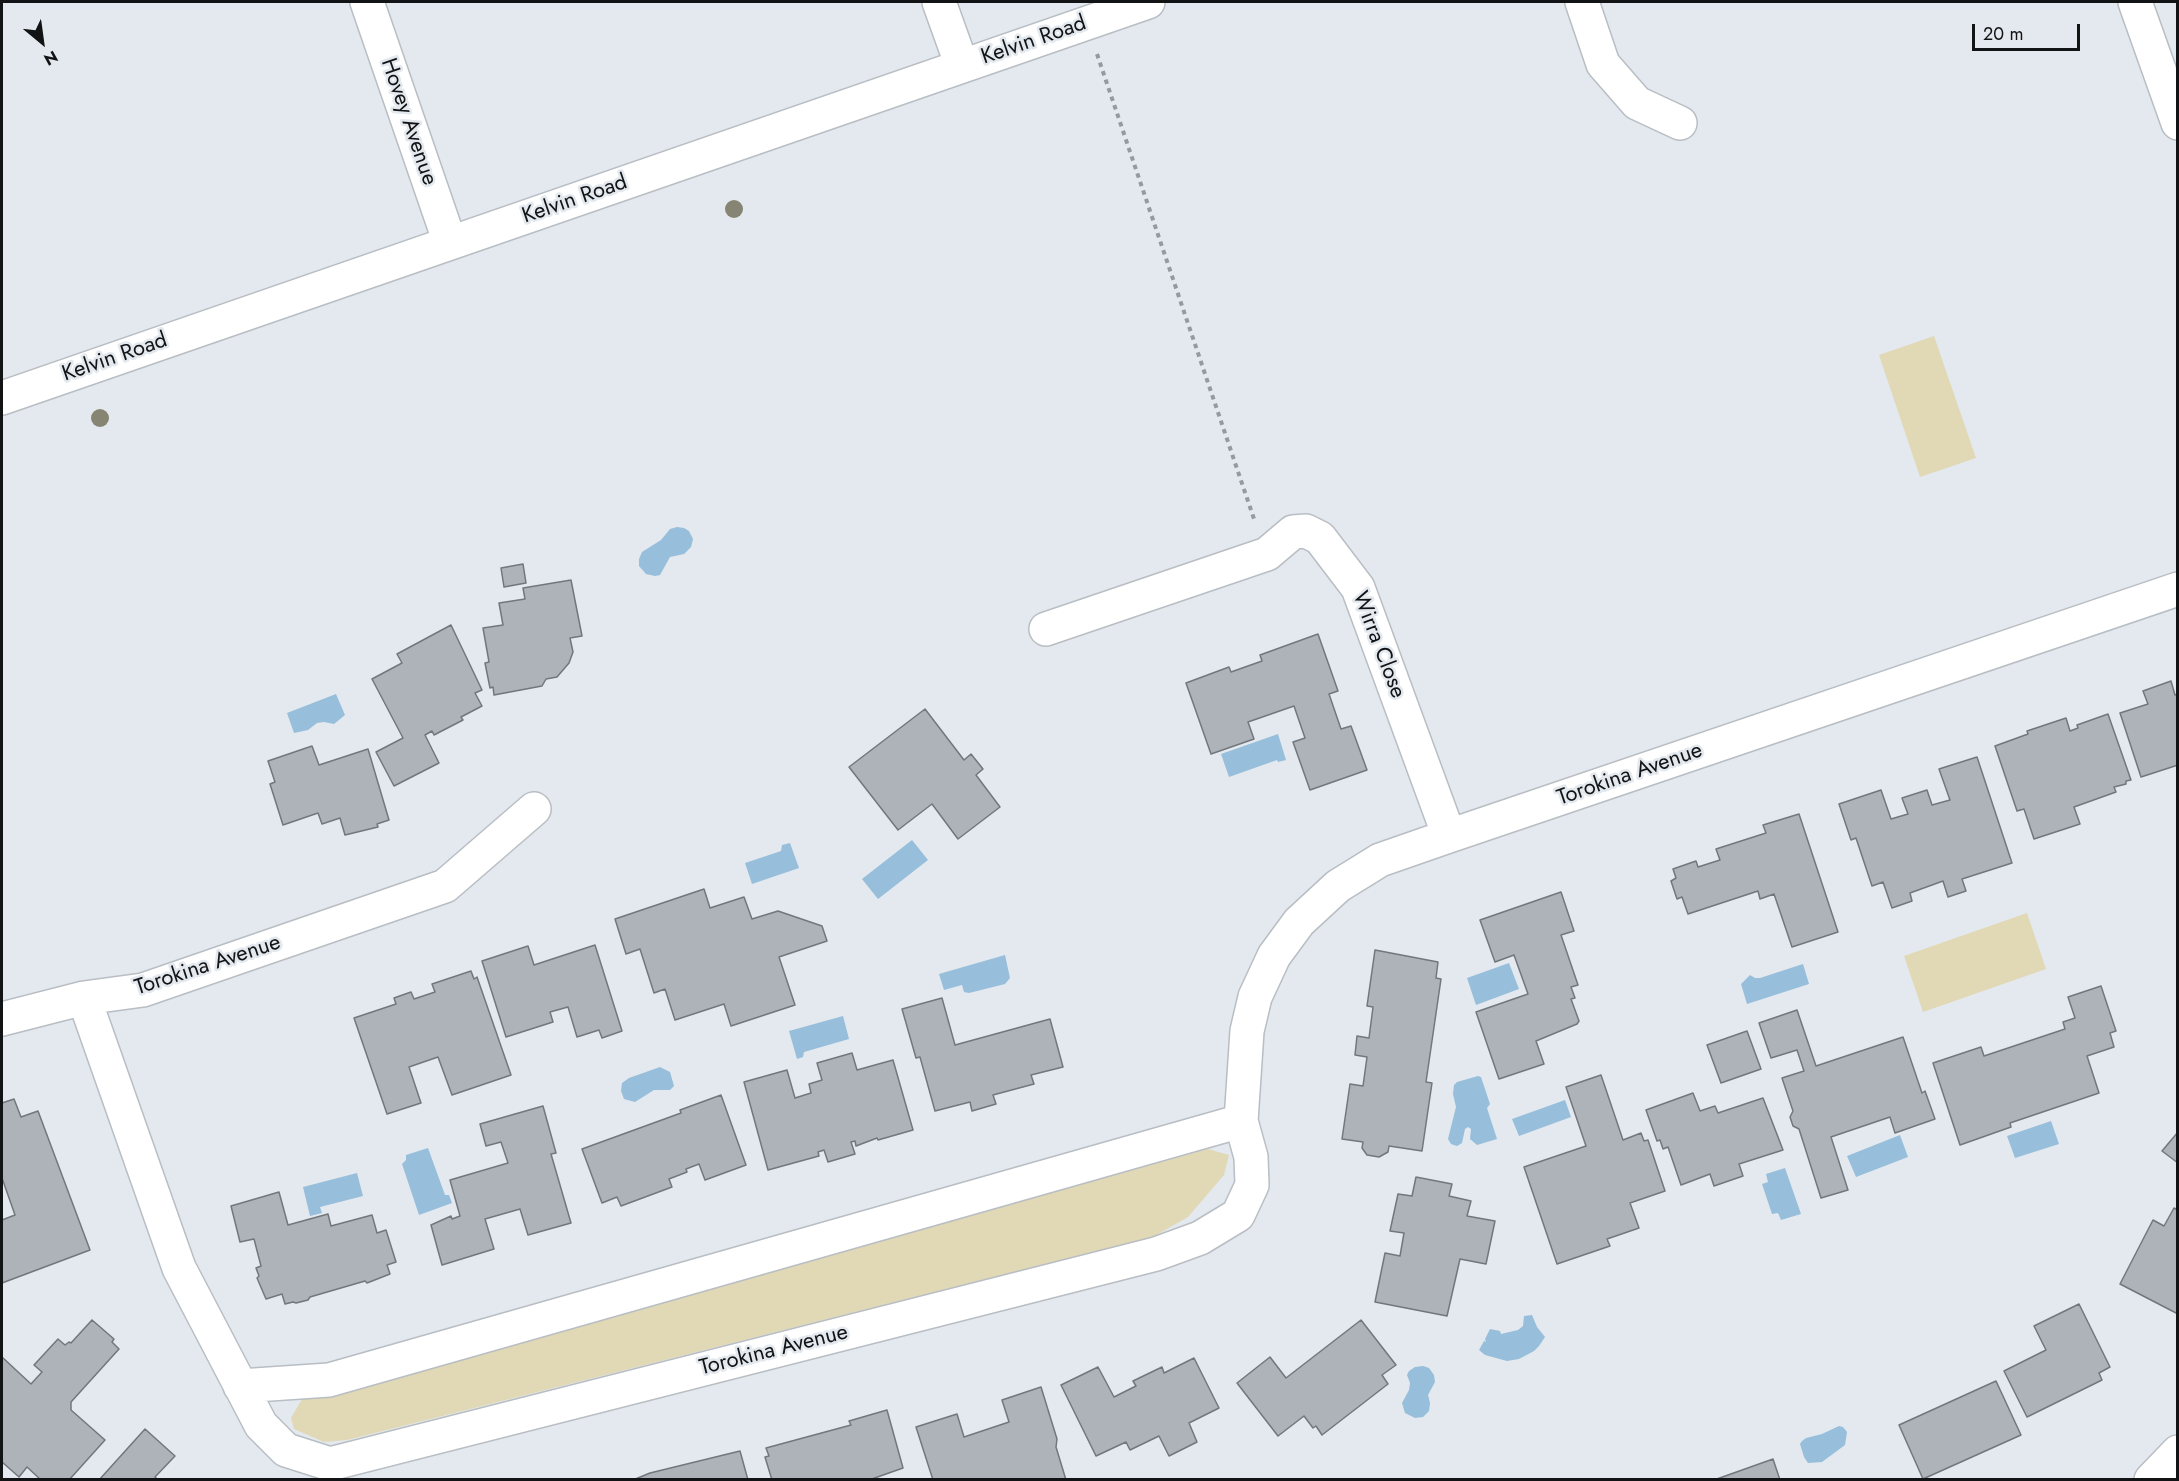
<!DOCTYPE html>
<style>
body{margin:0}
#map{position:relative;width:2179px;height:1481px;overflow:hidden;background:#e3e9ee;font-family:Jost,sans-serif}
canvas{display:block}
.frame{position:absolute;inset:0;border:3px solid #111314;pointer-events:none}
.north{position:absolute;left:12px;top:12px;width:60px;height:60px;-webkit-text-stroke:4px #e3e9ee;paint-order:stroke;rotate:151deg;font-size:16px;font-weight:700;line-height:24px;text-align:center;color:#111314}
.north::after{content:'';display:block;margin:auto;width:21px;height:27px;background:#111314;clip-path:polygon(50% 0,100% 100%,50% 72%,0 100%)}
.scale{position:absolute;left:1972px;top:24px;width:108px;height:27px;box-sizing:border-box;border:3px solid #111314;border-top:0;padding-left:8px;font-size:18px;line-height:21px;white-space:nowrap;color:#111314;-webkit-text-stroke:4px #e3e9ee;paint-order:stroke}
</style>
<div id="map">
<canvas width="2179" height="1481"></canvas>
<div class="frame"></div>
<div class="north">N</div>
<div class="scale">20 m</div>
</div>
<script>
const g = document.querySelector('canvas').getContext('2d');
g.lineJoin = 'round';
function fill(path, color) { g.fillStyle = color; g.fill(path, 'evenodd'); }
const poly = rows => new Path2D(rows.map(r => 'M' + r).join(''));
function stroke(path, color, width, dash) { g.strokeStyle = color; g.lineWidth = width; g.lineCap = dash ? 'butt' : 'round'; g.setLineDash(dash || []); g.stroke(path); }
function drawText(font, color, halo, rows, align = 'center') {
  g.font = font + ' Jost,sans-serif'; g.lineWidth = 5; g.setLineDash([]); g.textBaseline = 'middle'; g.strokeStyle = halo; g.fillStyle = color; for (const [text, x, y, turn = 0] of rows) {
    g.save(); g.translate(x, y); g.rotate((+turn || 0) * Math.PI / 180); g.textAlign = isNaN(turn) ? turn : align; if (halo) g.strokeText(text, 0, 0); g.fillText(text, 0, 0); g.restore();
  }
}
fill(poly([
 [1934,336,1976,458,1920,477,1879,355],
 [2027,913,2046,969,1923,1012,1904,956],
 [1208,1149,1229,1155,1224,1175,1188,1217,1153,1237,347,1440,324,1442,294,1429,291,1418,302,1399]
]), '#e1d8b5');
fill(poly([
 [677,527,684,528,689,531,693,539,691,547,684,554,670,557,660,575,655,576,646,574,639,566,639,559,642,552,661,540,670,529],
 [336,694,345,715,334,724,324,722,317,723,308,730,294,733,287,713],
 [1278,734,1286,760,1278,762,1277,760,1229,777,1221,754],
 [912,840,928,860,878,899,862,879],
 [790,843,799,868,752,884,745,863,781,851,782,845],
 [1005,955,1010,978,1005,984,969,993,964,992,962,985,944,990,939,974],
 [1509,963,1519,989,1476,1005,1467,978],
 [1803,964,1809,984,1747,1004,1741,984,1750,975,1755,978,1760,978],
 [843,1016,849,1039,804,1052,803,1057,797,1059,789,1031],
 [660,1067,670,1072,674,1086,670,1090,654,1090,635,1102,624,1099,621,1091,622,1083,629,1078],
 [1478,1076,1481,1077,1490,1104,1487,1108,1497,1139,1477,1145,1470,1139,1471,1129,1468,1127,1465,1129,1462,1143,1457,1146,1451,1144,1448,1139,1456,1107,1453,1094,1454,1085,1457,1082],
 [1565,1100,1571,1117,1519,1136,1512,1119],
 [2051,1121,2059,1144,2015,1158,2007,1136],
 [1900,1135,1908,1157,1856,1177,1847,1156],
 [428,1148,445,1195,449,1195,452,1203,419,1215,402,1164,406,1160,406,1155],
 [1785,1168,1801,1214,1781,1220,1778,1213,1772,1214,1762,1184,1768,1182,1766,1174],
 [357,1173,363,1196,320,1207,322,1213,310,1216,303,1187],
 [1532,1315,1537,1327,1545,1337,1539,1346,1534,1351,1519,1359,1507,1361,1485,1355,1479,1350,1484,1341,1486,1342,1485,1339,1490,1329,1500,1331,1501,1334,1518,1330,1523,1326,1524,1316],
 [1423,1366,1429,1368,1434,1375,1435,1382,1428,1395,1430,1403,1429,1411,1423,1417,1415,1418,1405,1413,1402,1403,1409,1390,1410,1383,1407,1375,1409,1371,1415,1367],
 [1839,1426,1843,1427,1847,1432,1845,1445,1822,1462,1808,1463,1804,1457,1800,1444,1802,1441,1806,1438,1822,1434]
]), '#97bedb');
const building = poly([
 [523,564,526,583,504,587,501,568,523,564],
 [571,580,582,636,570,638,573,652,569,663,557,677,546,679,542,686,494,695,493,687,490,688,485,663,489,662,483,628,503,625,499,603,525,599,523,588,571,580],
 [451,625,482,690,475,693,482,706,461,717,463,720,434,735,432,731,425,735,439,763,394,786,376,752,403,738,372,679,402,663,397,654,451,625],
 [1318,634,1338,691,1329,694,1341,729,1351,726,1367,770,1310,790,1293,742,1305,738,1294,706,1248,722,1254,739,1211,754,1186,683,1229,667,1231,672,1262,661,1260,655,1318,634],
 [2171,681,2175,695,2178,694,2178,765,2141,777,2120,713,2148,704,2143,691,2171,681],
 [925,709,964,760,971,754,983,769,976,775,1000,807,958,839,932,804,898,830,849,767,925,709],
 [2108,714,2131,780,2126,781,2126,784,2114,787,2116,792,2074,807,2080,824,2034,839,2024,809,2017,811,1995,746,2028,734,2027,731,2066,718,2070,731,2078,728,2077,725,2108,714],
 [312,746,319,765,368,749,389,820,377,824,378,827,345,835,340,818,322,824,318,813,283,825,270,784,275,782,268,761,312,746],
 [1977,757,2012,863,1962,879,1966,891,1948,897,1943,881,1910,893,1912,901,1892,908,1883,882,1872,886,1856,838,1851,840,1839,804,1881,790,1891,819,1908,814,1902,798,1927,790,1932,805,1950,800,1939,769,1977,757],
 [1799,814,1838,932,1792,947,1774,894,1760,899,1758,891,1688,914,1682,897,1677,899,1671,881,1676,878,1673,869,1696,861,1698,867,1720,860,1716,849,1766,833,1763,825,1799,814],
 [704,889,710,908,744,897,752,919,778,911,822,926,827,941,779,957,795,1005,731,1026,724,1004,675,1020,665,989,654,993,640,949,626,954,615,919,704,889],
 [1561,892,1574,931,1561,935,1578,985,1571,987,1575,998,1571,999,1579,1021,1577,1024,1536,1041,1544,1064,1499,1079,1476,1012,1528,994,1514,955,1495,962,1480,920,1561,892],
 [595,945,622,1031,602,1038,599,1030,577,1037,568,1007,550,1012,553,1022,506,1037,482,961,528,946,534,965,595,945],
 [1375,950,1438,962,1436,978,1441,979,1426,1082,1432,1083,1422,1151,1389,1146,1388,1152,1379,1157,1367,1155,1362,1148,1363,1142,1342,1139,1350,1084,1363,1086,1367,1057,1355,1055,1357,1036,1369,1038,1373,1007,1367,1006,1375,950],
 [471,971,474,979,477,977,511,1075,452,1095,438,1057,409,1067,421,1103,387,1114,354,1018,396,1004,394,998,411,992,414,999,435,992,432,984,471,971],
 [2101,986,2116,1031,2110,1033,2114,1047,2087,1056,2099,1093,2010,1123,2011,1127,1960,1145,1933,1063,1981,1047,1984,1056,2065,1029,2063,1022,2075,1018,2068,997,2101,986],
 [942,998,955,1045,1050,1019,1063,1067,1031,1075,1034,1084,993,1095,996,1104,972,1111,970,1102,935,1111,920,1057,916,1058,902,1009,942,998],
 [1797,1010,1816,1066,1903,1037,1922,1093,1925,1091,1935,1119,1895,1133,1890,1117,1831,1137,1848,1190,1821,1198,1799,1129,1793,1126,1790,1117,1793,1111,1782,1078,1804,1071,1797,1050,1771,1058,1759,1023,1797,1010],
 [1747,1031,1761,1069,1721,1083,1707,1045,1747,1031],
 [852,1053,857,1070,893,1060,913,1130,878,1140,877,1138,856,1146,855,1141,851,1142,855,1154,828,1162,824,1150,818,1152,819,1156,768,1170,744,1082,787,1070,795,1098,811,1093,809,1084,822,1080,817,1063,852,1053],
 [1601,1075,1623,1140,1641,1133,1644,1141,1648,1140,1665,1191,1630,1203,1639,1228,1607,1239,1610,1246,1557,1264,1524,1167,1586,1146,1566,1087,1601,1075],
 [1693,1093,1700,1111,1715,1106,1718,1113,1763,1098,1783,1150,1739,1164,1743,1176,1714,1186,1710,1174,1681,1185,1668,1147,1663,1149,1660,1140,1657,1141,1646,1110,1693,1093],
 [721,1095,746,1165,705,1180,699,1164,686,1169,687,1172,669,1179,672,1187,621,1206,617,1197,602,1203,582,1149,681,1113,680,1110,721,1095],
 [14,1099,21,1117,38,1111,90,1250,2,1283,2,1220,15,1215,2,1178,2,1103,14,1099],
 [543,1106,556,1153,551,1154,571,1223,528,1235,520,1209,485,1219,494,1249,442,1265,431,1225,451,1216,452,1219,460,1216,450,1180,508,1163,501,1142,486,1146,480,1124,543,1106],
 [2178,1132,2178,1163,2162,1151,2178,1132],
 [1416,1177,1452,1184,1449,1196,1471,1201,1467,1216,1495,1221,1486,1264,1460,1259,1447,1316,1375,1302,1385,1253,1400,1256,1404,1233,1390,1231,1398,1194,1412,1196,1416,1177],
 [279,1192,288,1225,328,1214,331,1226,372,1215,377,1233,386,1230,396,1262,387,1265,390,1274,367,1283,365,1281,310,1297,308,1300,296,1303,293,1302,285,1304,282,1294,266,1299,257,1278,259,1276,256,1268,261,1266,254,1239,240,1242,231,1206,279,1192],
 [2174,1208,2178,1210,2178,1314,2120,1284,2153,1220,2164,1226,2174,1208],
 [2079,1304,2110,1367,2099,1373,2102,1380,2027,1417,2004,1371,2046,1350,2034,1326,2079,1304],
 [92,1320,114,1339,112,1342,119,1349,71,1402,71,1410,105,1440,69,1480,41,1480,27,1467,19,1477,2,1462,2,1357,31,1384,42,1372,34,1365,58,1339,65,1345,69,1342,71,1343,92,1320],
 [1361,1320,1396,1365,1382,1375,1388,1384,1322,1435,1316,1426,1313,1428,1304,1416,1278,1436,1237,1383,1270,1357,1286,1378,1361,1320],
 [1194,1358,1219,1408,1189,1423,1197,1442,1169,1456,1159,1436,1130,1450,1126,1442,1096,1456,1061,1385,1098,1367,1114,1397,1136,1386,1133,1381,1162,1367,1164,1373,1194,1358],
 [1996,1381,2021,1435,1923,1479,1899,1425,1996,1381],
 [1041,1387,1057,1439,1056,1447,1066,1480,933,1480,916,1427,957,1414,964,1437,1009,1422,1002,1400,1041,1387],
 [887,1410,903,1468,869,1480,772,1480,765,1457,769,1456,766,1448,851,1425,849,1421,887,1410],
 [145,1429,175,1456,155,1477,158,1480,99,1480,145,1429],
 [740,1451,748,1480,633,1480,650,1473,740,1451],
 [1773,1459,1780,1480,1714,1480,1773,1459]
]);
fill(building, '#adb3b8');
stroke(building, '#72777c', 1.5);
const street = poly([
 [367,2,450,243],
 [939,2,962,66],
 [1582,2,1603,64,1637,103,1680,123],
 [2135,2,2178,123],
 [2,398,1148,2],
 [1046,629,1267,554,1293,532,1306,531,1320,538,1358,588,1449,836],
 [534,809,445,886,143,990,84,998,179,1268,261,1425,286,1450,330,1464,1156,1254,1200,1238,1238,1215,1252,1185,1251,1157,1241,1121,1247,1031,1255,997,1274,956,1299,922,1338,886,1380,860,1449,836,2178,589],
 [2,1019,84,998],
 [240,1386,329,1380,1241,1121],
 [2151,1480,2178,1452]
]);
stroke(street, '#b8bec3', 36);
stroke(poly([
 [1097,54,1254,519]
]), '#969a9e', 4, [4.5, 4.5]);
stroke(street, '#fff', 33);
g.fillStyle = '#868472';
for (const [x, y] of [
 [734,209],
 [100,418]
]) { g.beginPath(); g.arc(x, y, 9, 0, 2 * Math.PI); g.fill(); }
drawText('22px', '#111314', '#e3e9ee', [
 ["Kelvin Road",1034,41,-19],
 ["Hovey Avenue",408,122,71],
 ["Kelvin Road",575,200,-19],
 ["Kelvin Road",115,358,-19],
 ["Wirra Close",1378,645,69],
 ["Torokina Avenue",1630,775,-19],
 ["Torokina Avenue",208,966,-18],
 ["Torokina Avenue",774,1351,-14]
]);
</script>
